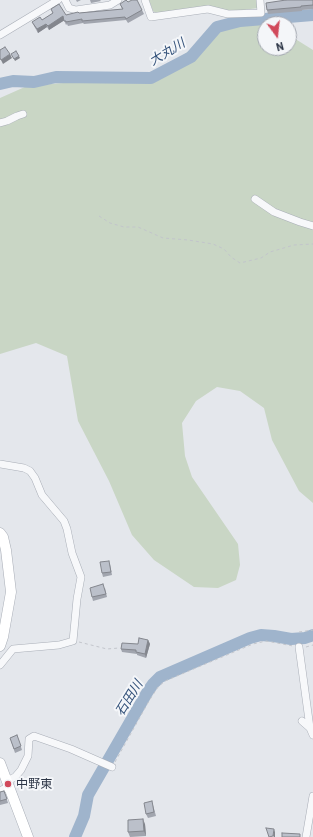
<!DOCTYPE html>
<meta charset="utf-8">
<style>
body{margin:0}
#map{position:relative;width:313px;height:837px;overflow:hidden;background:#e4e7ec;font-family:Barlow,sans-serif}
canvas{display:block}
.north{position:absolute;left:257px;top:16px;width:40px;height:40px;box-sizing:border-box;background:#f4f6f9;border:1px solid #a4a8b1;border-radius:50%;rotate:165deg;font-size:11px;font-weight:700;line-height:16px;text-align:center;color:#2b3445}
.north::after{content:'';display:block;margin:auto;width:14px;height:18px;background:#d1495b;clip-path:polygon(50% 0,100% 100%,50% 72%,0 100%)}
</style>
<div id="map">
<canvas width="313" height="837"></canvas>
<div class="north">N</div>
</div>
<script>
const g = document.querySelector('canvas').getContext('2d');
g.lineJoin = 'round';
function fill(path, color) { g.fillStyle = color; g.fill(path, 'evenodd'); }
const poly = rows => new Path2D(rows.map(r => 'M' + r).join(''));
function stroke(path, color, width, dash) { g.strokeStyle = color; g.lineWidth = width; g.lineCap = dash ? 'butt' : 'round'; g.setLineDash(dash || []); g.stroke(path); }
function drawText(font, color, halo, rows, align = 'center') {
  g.font = font + ' Barlow,"Noto Sans JP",sans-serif'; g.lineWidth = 4; g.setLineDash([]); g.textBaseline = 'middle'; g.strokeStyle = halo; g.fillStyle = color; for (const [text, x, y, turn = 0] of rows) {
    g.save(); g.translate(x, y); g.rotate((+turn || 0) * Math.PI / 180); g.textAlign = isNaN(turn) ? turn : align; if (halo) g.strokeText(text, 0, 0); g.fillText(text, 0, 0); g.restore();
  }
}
fill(poly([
 [149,0,257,0,258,8,228,12,212,6,205,7,156,13,153,11],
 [237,15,265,26,265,48,289,48,289,35,313,50,313,503,299,491,272,440,264,408,240,391,217,387,196,401,182,423,185,456,192,477,238,544,240,565,236,580,218,588,194,587,154,560,132,535,109,481,78,421,67,356,36,343,0,354,0,98,27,86,98,80,142,75,170,65]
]), '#c9d6c5');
stroke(poly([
 [0,84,13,81,34,82,56,77,151,78,191,57,217,27,240,21,313,15],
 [75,837,84,816,88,795,148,691,153,684,160,677,250,638,261,635,274,636,291,639,305,638,313,635]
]), '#9fb4cc', 12);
const street = poly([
 [65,0,69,8,76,10,110,5,118,0],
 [145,0,151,17,208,9,228,14,261,13,260,0],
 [0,35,58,0],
 [0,123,7,121,17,116,23,114],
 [255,199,274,212,300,222,313,226],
 [0,464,24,468,30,471,35,478,42,495,64,521,67,529,72,553,81,577,77,599,73,641,59,645,13,649,0,665],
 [299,647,310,728],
 [302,721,310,728,313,735],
 [7,781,15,777,21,770,28,756,29,739,34,736,71,749,112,767],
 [0,791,9,786],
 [306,837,313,796]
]);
const secondary = poly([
 [0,533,3,537,6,550,11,592,3,637,0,646],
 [0,763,28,837]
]);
stroke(street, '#a9aeb7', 8);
stroke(secondary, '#a9aeb7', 11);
stroke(poly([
 [99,216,110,223,124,227,138,227,163,238,188,240,213,244,224,249,231,257,240,263,261,258,270,252,294,245,313,244],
 [299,632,313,630],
 [79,642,107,649,119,648],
 [306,647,313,645],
 [115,762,149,701,158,687,165,681,253,644,266,641,293,646]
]), '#c2c5cb', 1, [3, 3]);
stroke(street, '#f7f8fa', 7);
stroke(secondary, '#fff', 10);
fill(poly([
 [76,0,81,0,77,2],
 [90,0,100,0,101,1,91,3],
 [313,0,313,9,302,10,302,11,268,14,267,10],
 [128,2,142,10,144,14,128,23,126,20,84,24,83,23,68,26,67,24,66,25,64,20,49,30,47,27,38,33,34,26,32,22,42,20,53,13,51,9,66,15,122,9,120,4],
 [110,564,112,575,103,577,102,573],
 [105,588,107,597,93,601,92,597],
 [148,640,150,644,146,658,137,655,137,654,122,652,121,649,138,644],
 [17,735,22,750,15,753,10,738],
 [4,791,8,803,0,805,0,792],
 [153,805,156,816,148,818,146,814],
 [145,824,146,836,130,837,128,832]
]), '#a1a5ae');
fill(poly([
 [63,16,65,20,49,30,48,26],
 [46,24,47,27,38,33,37,29],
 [10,54,12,58,3,64,1,60],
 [19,56,20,58,15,61,14,59],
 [148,640,150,644,146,658,145,654],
 [143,819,145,824,146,836,144,831],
 [274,829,275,832,275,837,274,837,273,836]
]), '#83868d');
const building = poly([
 [126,0,128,2,132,0,137,0,142,10,126,19,125,17,82,21,82,19,66,22,66,21,64,21,63,16,48,26,46,24,37,29,32,22,40,17,42,20,53,13,51,9,59,4,66,15,78,12,79,13,123,9,120,4,126,0],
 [286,0,313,0,313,5,301,6,301,7,267,10,266,3,286,0],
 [5,47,10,54,1,60,0,58,0,50,5,47],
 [16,51,19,56,14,59,11,54,16,51],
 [109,561,111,572,102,573,100,562,109,561],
 [103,584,106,594,92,597,90,588,103,584],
 [139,638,148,640,145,654,136,652,136,650,121,649,122,643,138,644,139,638],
 [17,735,21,746,14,749,10,738,17,735],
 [4,791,7,799,0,801,0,792,4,791],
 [152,801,154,812,146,814,144,803,152,801],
 [143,819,144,831,128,832,128,820,143,819],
 [266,828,274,829,273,836,269,837,266,828],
 [282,833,300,834,300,837,282,837,282,833]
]);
fill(building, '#bbc0ca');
stroke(building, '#83868d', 1);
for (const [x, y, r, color] of [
 [8,784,4,"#d1495b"]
]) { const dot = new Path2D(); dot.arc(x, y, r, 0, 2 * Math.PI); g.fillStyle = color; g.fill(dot); stroke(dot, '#f4f6f9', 1.5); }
drawText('12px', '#2b3445', '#f4f6f9', [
 ["中野東",16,784]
], 'left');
drawText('italic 13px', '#34527a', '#f4f6f9', [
 ["大丸川",167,52,-31],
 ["石田川",129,698,-58]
]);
</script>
